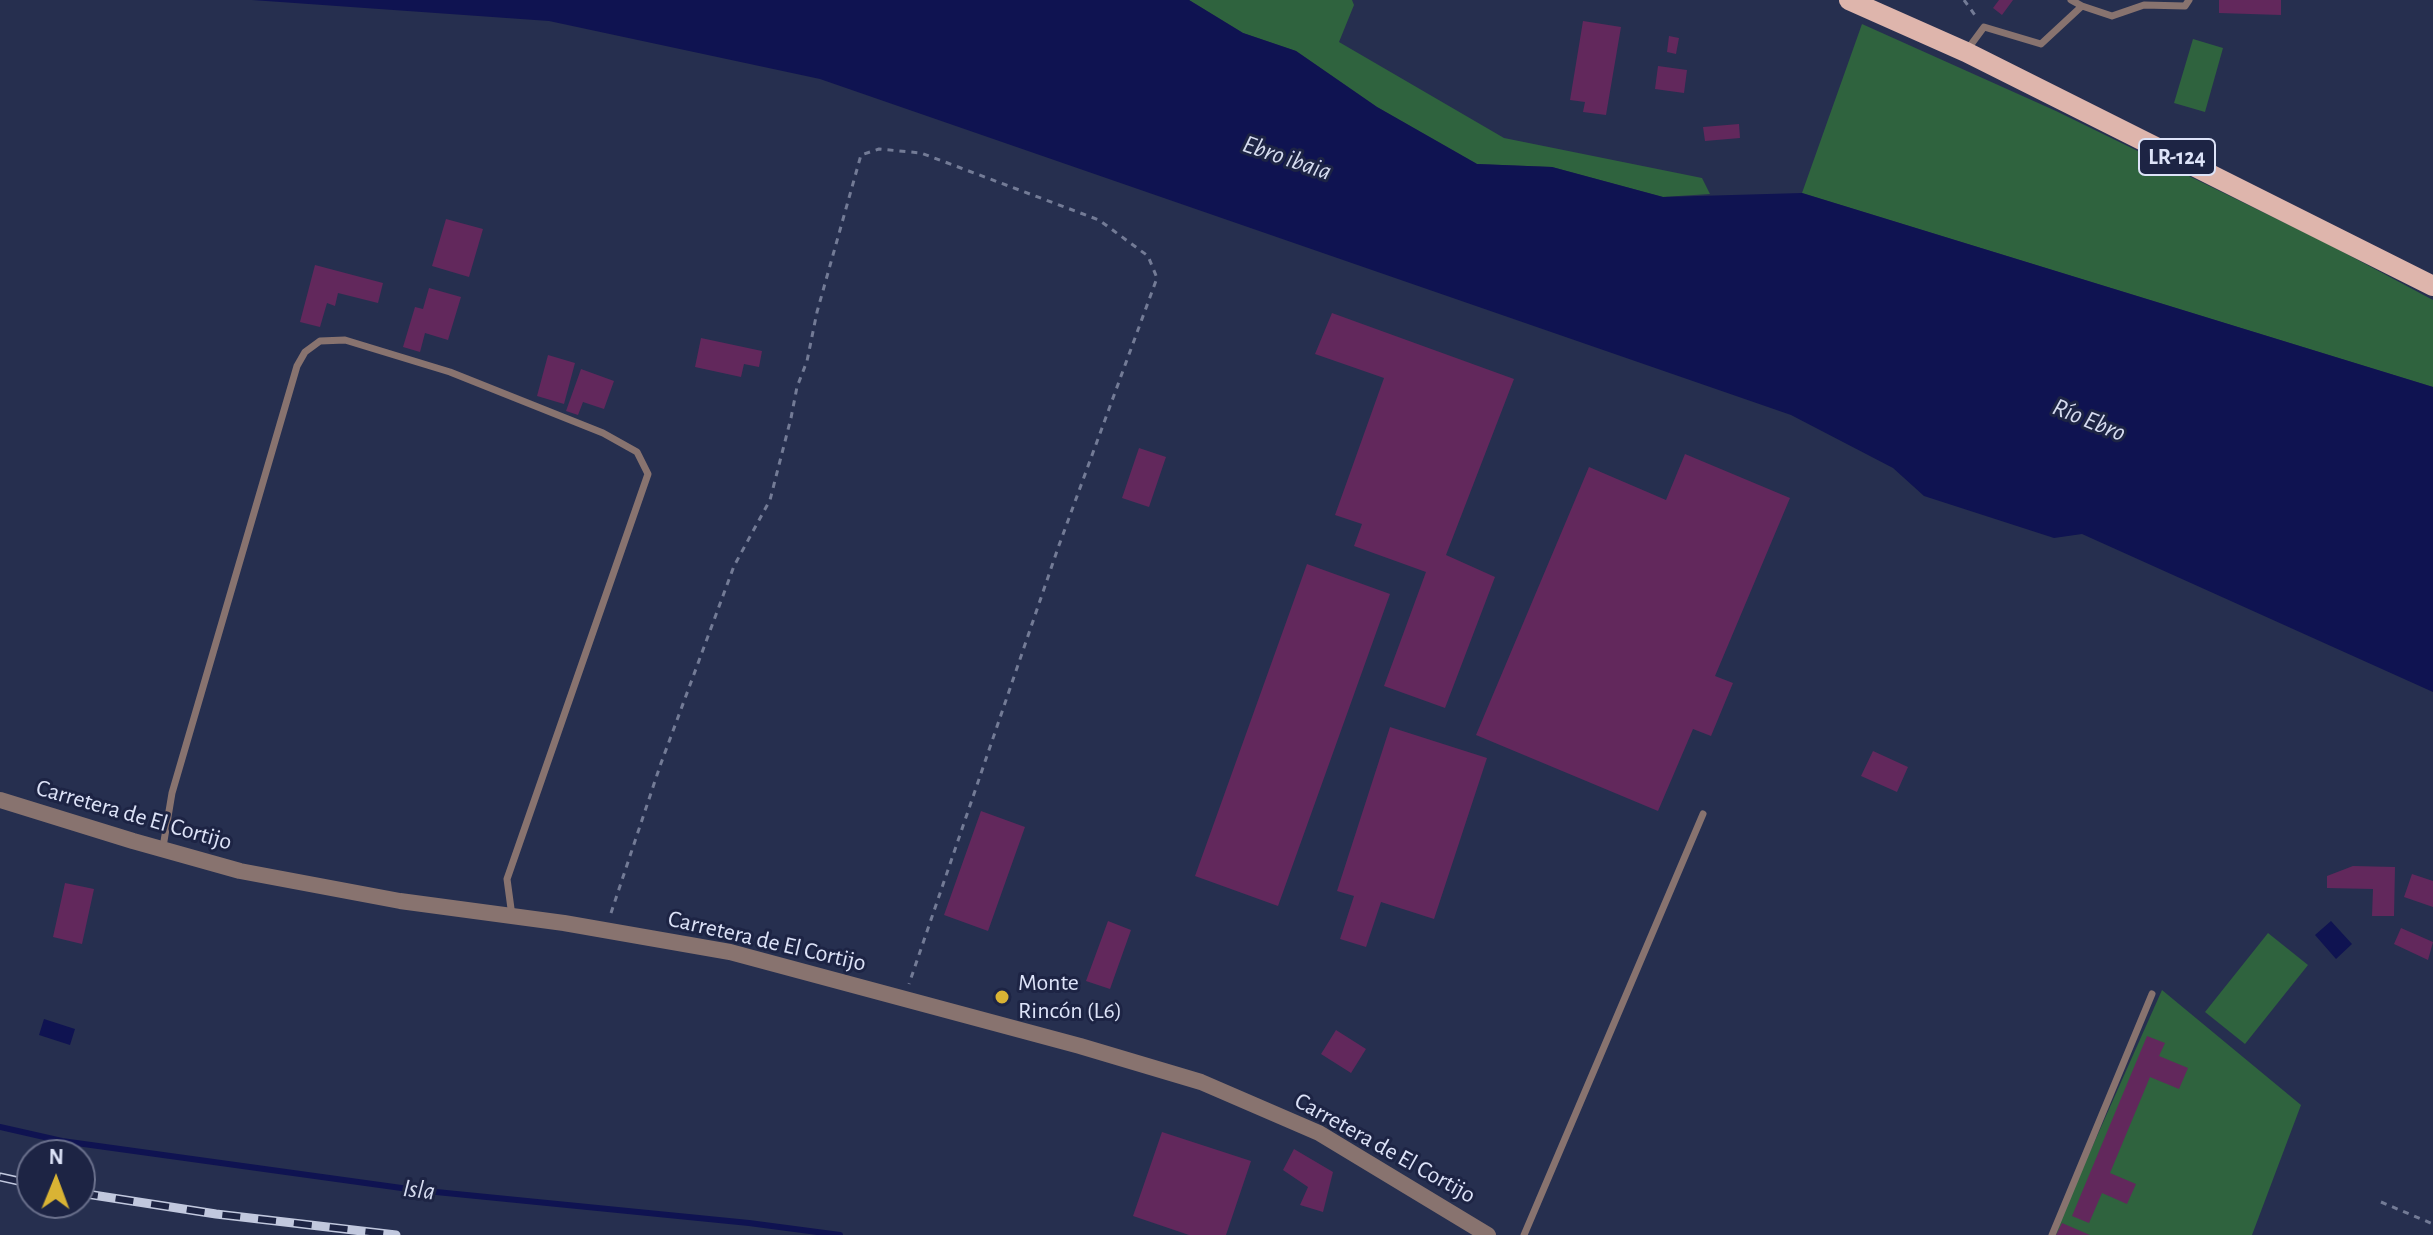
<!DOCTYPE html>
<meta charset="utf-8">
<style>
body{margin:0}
#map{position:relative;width:2433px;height:1235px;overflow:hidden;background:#262f4f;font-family:"Alegreya Sans",sans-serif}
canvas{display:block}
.north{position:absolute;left:16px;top:1139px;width:80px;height:80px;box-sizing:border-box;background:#1d2444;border:2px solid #6a708c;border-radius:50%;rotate:1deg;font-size:22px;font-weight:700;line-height:32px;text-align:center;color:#dde3f8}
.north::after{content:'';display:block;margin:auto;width:28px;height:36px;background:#d9b334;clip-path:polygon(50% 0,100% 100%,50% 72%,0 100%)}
</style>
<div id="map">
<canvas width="2433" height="1235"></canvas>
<div class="north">N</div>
</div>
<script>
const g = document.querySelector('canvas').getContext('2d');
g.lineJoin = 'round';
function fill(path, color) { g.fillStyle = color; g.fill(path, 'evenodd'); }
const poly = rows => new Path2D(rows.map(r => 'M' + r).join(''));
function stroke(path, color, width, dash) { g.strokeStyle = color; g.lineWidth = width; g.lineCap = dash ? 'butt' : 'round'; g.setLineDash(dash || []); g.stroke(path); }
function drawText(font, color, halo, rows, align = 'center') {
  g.font = font + ' "Alegreya Sans",sans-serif'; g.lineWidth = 6; g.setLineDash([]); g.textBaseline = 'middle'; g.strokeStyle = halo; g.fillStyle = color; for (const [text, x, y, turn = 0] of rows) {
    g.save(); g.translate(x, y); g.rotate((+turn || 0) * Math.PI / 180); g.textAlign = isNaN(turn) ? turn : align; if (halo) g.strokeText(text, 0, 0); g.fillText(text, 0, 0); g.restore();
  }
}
fill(poly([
 [1189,0,1352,0,1354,5,1339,42,1504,138,1702,178,1710,194,1663,197,1552,167,1477,164,1377,107,1296,51,1243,33],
 [1862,24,2056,111,2328,244,2433,300,2433,387,1802,193],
 [2193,39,2223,48,2205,112,2174,103],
 [2268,933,2308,965,2245,1044,2205,1012],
 [2162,990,2301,1105,2252,1235,2053,1235]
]), '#2f633e');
fill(poly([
 [252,0,1189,0,1243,33,1296,51,1377,107,1477,164,1552,167,1663,197,1802,193,2433,387,2433,692,2082,534,2054,538,1924,496,1893,468,1791,415,820,79,549,21],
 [2331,921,2352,944,2336,959,2315,935],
 [44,1019,75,1029,70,1045,39,1035]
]), '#0f1351');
stroke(poly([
 [0,1127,62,1141,416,1190,749,1223,840,1235]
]), '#0f1351', 6);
fill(poly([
 [1999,0,2013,0,2002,15,1993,8],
 [2219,0,2281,0,2281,15,2219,13],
 [1583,21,1621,27,1606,115,1583,112,1585,102,1570,100],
 [1669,36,1679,38,1676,54,1667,52],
 [1658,66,1687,70,1684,93,1655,89],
 [1739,124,1740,138,1705,141,1703,127],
 [446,219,483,229,469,277,432,266],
 [315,265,383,283,378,303,338,293,335,306,327,303,320,327,300,322],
 [429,288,461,297,448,340,425,333,420,352,403,347,415,307,423,309],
 [1332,313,1514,379,1446,555,1495,577,1445,708,1384,686,1426,572,1354,546,1362,524,1335,515,1384,378,1315,354],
 [701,338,762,351,759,367,744,364,741,377,695,367],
 [548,355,575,363,564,404,537,396],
 [581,369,614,381,604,409,583,402,578,415,566,411],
 [1139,448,1166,457,1149,507,1122,498],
 [1685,454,1790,498,1715,676,1733,683,1711,736,1693,729,1658,811,1476,735,1589,467,1666,500],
 [1307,564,1390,594,1278,906,1195,876],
 [1390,727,1487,758,1434,919,1381,902,1366,947,1340,939,1354,896,1337,891],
 [1873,751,1908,767,1897,792,1861,776],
 [981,811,1025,827,988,931,944,915],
 [2353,866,2395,867,2394,916,2372,916,2373,889,2327,888,2327,876],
 [2412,874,2433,881,2433,907,2404,897],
 [65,883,94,889,82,944,53,937],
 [1108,921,1131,930,1110,989,1086,981],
 [2401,928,2433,942,2428,960,2394,944],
 [1336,1030,1366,1049,1351,1073,1321,1054],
 [2147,1036,2165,1043,2159,1056,2188,1068,2179,1089,2150,1077,2110,1173,2136,1184,2127,1204,2102,1193,2089,1223,2072,1216],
 [1162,1132,1251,1161,1226,1235,1189,1235,1133,1216],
 [1294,1149,1333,1172,1323,1212,1300,1205,1308,1187,1283,1170],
 [2062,1223,2090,1235,2056,1235]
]), '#62285c');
stroke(poly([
 [1964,0,1977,18],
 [611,913,660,766,734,566,770,500,791,418,797,387,807,361,817,312,861,155,879,149,921,153,1099,220,1148,256,1157,278,1058,548,909,984],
 [2381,1202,2433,1224]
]), '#737b96', 3, [6, 6]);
stroke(poly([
 [2082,6,2112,16,2144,5,2185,6,2189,0],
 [1967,50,1984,27,2041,44,2082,6,2071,0],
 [163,847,172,793,297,366,305,352,320,341,345,340,450,372,603,433,637,452,648,474,507,879,512,916],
 [1524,1235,1703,814],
 [2052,1235,2152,994]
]), '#88736f', 7);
stroke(poly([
 [0,800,133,841,240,871,400,901,564,923,730,952,1080,1046,1201,1082,1319,1133,1488,1235]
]), '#88736f', 16);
stroke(poly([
 [1849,0,1966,52,2433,286]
]), '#deb5ac', 20);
const rail = poly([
 [0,1177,32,1184],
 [80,1193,216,1214,396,1235]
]);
stroke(rail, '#c1c8de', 9);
stroke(rail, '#1d2444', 6, [18]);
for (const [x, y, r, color] of [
 [1002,997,8,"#d9b334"]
]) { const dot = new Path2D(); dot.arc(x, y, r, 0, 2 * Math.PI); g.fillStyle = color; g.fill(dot); stroke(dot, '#1d2444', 3); }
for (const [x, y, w] of [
 [2177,157,76]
]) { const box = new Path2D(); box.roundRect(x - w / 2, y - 18, w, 36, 6); g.fillStyle = '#1d2444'; g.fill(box); stroke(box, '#dde3f8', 2); }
drawText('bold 22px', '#dde3f8', null, [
 ["LR-124",2177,157]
]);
drawText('24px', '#dde3f8', '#1d2444', [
 ["Carretera de El Cortijo",134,815,16],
 ["Carretera de El Cortijo",767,941,13],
 ["Carretera de El Cortijo",1385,1148,29]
]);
drawText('24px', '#dde3f8', '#1d2444', [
 ["Monte",1018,983],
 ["Rincón (L6)",1018,1011]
], 'left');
drawText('italic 26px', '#d5dbef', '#1d2444', [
 ["Ebro ibaia",1287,158,19],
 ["Río Ebro",2089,420,22],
 ["Isla",419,1190,7]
]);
</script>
